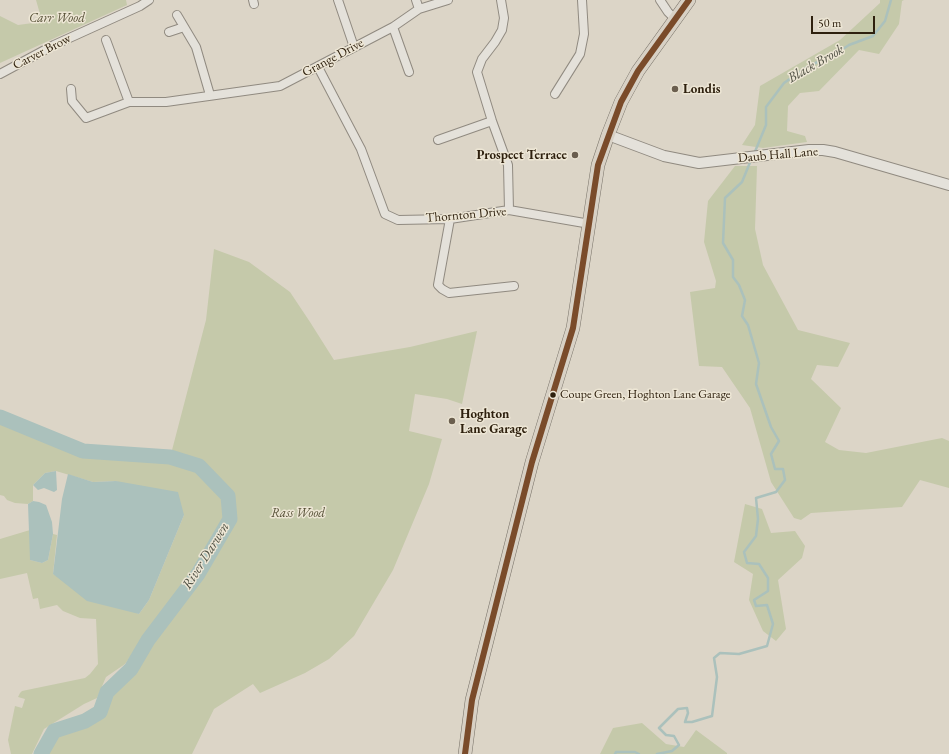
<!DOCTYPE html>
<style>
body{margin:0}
#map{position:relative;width:949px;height:754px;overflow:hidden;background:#dcd5c7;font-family:"EB Garamond",serif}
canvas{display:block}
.scale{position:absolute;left:811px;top:16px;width:64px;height:18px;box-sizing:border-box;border:2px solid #2e200e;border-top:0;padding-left:5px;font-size:12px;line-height:14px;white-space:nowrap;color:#2e200e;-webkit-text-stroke:3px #ede6d5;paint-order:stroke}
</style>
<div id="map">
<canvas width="949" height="754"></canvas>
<div class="scale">50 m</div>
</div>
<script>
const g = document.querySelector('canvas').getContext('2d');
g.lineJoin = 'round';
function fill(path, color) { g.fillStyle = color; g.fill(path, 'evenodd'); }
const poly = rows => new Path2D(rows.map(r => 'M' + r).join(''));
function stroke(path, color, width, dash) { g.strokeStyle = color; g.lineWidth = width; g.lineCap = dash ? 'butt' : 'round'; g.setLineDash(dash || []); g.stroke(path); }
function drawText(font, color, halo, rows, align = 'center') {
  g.font = font + ' "EB Garamond",serif'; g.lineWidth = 3; g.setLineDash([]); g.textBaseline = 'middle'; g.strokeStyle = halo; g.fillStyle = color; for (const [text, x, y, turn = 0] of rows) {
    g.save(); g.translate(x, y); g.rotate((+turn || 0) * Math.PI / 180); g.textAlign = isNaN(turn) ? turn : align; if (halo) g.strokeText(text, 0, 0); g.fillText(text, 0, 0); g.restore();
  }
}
fill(poly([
 [36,0,126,0,127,5,0,63,0,16,18,25,33,23,40,14],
 [880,0,904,0,902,1,899,24,879,54,859,50,819,91,800,93,788,106,787,131,805,136,807,142,763,148,742,145,755,125,760,86,840,40,880,3],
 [735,166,757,166,755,229,763,265,798,330,850,343,838,367,817,365,811,379,841,408,825,442,839,450,866,453,942,438,949,441,949,488,920,480,902,507,811,513,801,520,794,518,771,482,750,408,722,367,699,366,690,292,715,288,716,281,704,242,708,201],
 [214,249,249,262,290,292,310,322,334,360,410,347,477,331,462,404,447,399,415,394,409,431,442,439,429,484,393,570,354,636,329,659,305,673,260,693,253,684,214,709,192,754,45,754,55,733,84,725,101,713,109,694,134,671,150,641,200,576,233,520,232,494,201,464,171,454,206,320],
 [0,422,86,457,170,460,199,471,223,496,226,518,195,572,144,638,125,664,106,677,97,698,84,704,44,729,32,754,11,754,8,740,15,706,22,708,25,699,18,697,20,693,22,691,85,678,90,674,98,664,96,619,80,618,63,611,57,605,40,609,38,598,33,599,27,573,0,579,0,539,30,530,30,560,42,563,48,560,53,534,57,535,53,574,139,614,149,600,184,515,116,481,93,482,56,471,45,473,33,485,33,501,28,504,15,503,7,500,4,496,0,495],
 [745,504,762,509,771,533,795,531,805,546,802,558,778,580,786,629,776,641,763,631,749,600,753,574,734,562],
 [642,723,666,744,684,747,696,730,727,753,727,754,600,754,613,728]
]), '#c5c9aa');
fill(poly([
 [56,471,57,490,54,492,44,488,38,490,33,485,45,473],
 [68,474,93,482,116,481,178,492,184,515,149,600,139,614,87,601,53,574,62,499],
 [33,501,39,502,46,505,52,522,53,534,48,560,42,563,30,560,28,504]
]), '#abc1bc');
stroke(poly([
 [754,154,766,125,766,107,784,83,807,67,837,53,849,45,873,36,885,21,891,0],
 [615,754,616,752,635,752,639,754],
 [657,754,672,751,679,745,674,736,666,735,659,728,678,709,687,708,688,713,685,722,692,722,712,716,717,677,714,658,720,653,739,654,767,646,773,624,767,605,756,606,754,600,768,591,768,578,759,564,747,563,744,552,756,536,758,519,756,498,776,492,785,480,783,469,775,469,771,454,779,441,771,427,756,384,759,363,748,325,742,316,745,300,739,285,733,277,733,260,723,243,725,198,742,182,751,160]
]), '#abc1bc', 2.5);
stroke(poly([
 [0,417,83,451,170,457,199,466,228,496,230,519,198,574,148,640,131,669,107,692,100,712,85,721,54,731,41,754]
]), '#abc1bc', 15);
const minor = poly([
 [253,0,254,4],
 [338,0,354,47],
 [416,0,419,9],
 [501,0,504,18,502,30,495,42,482,59,477,72,492,121,508,165,509,210],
 [660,0,668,12,675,19],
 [177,15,196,47,210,95],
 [393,27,409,72],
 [169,32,184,27],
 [106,40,129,102],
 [318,67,361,149,385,214,398,220,450,219,509,210,590,224],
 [0,74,54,45,140,6,149,0],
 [71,89,72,101,86,118,129,102,166,102,280,86,393,27,419,9,448,0],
 [555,94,580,54,584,34,582,0],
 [438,140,492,121],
 [450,219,438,285,442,289,449,293,514,286]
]);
const tertiary = poly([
 [608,135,664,156,699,163,809,150,823,150,835,152,949,185]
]);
const primary = poly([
 [465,754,472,700,532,462,573,328,598,165,608,135,621,102,638,71,689,0]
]);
stroke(minor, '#908a80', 10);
stroke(tertiary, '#908a80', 12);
stroke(primary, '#777167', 14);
stroke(minor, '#e4e1da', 8);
stroke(tertiary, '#e4e1da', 10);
stroke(primary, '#d8d1c5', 13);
stroke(poly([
 [465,754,472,700,532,462,573,328,598,165,621,102,638,71,689,0]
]), '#7a4b2a', 6);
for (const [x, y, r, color] of [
 [675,89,4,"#6b5f4f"],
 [575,155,4,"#6b5f4f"],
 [553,395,3.5,"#2e200e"],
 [452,421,4,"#6b5f4f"]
]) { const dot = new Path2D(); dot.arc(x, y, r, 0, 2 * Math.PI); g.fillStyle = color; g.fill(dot); stroke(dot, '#ede6d5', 1.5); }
drawText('12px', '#2e200e', '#ede6d5', [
 ["Coupe Green, Hoghton Lane Garage",560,395]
], 'left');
drawText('italic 13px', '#565036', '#ede6d5', [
 ["Carr Wood",57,18],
 ["Rass Wood",298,513]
]);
drawText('13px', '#2e200e', '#ede6d5', [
 ["Carver Brow",42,52,-27],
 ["Grange Drive",333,58,-28],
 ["Daub Hall Lane",778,155,-5],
 ["Thornton Drive",466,215,-5]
]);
drawText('bold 13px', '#2e200e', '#ede6d5', [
 ["Londis",683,89],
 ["Prospect Terrace",567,155,"right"],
 ["Hoghton",460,414],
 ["Lane Garage",460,429]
], 'left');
drawText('italic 14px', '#4d4e41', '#ede6d5', [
 ["Black Brook",816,64,-30],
 ["River Darwen",206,556,-58]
]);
</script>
